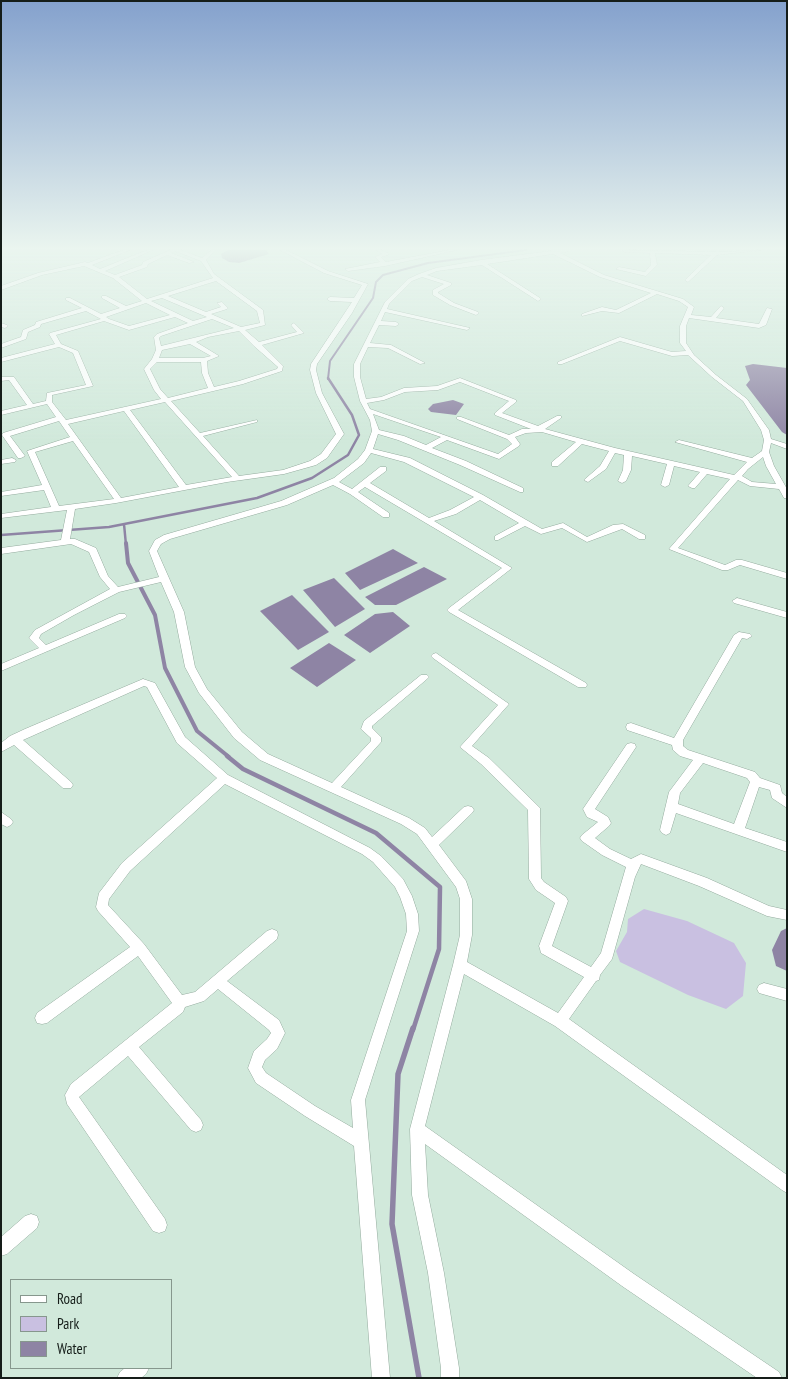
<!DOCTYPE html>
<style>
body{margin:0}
#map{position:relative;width:788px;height:1379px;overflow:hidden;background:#d1e9db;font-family:"PT Sans Narrow",sans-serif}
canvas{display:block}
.frame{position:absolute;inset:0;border:2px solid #151d19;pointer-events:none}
.legend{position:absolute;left:10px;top:1279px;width:162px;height:90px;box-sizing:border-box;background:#d1e9db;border:1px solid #86978d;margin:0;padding:6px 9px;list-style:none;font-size:15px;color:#151d19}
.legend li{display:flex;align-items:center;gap:10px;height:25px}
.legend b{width:25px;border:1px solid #86978d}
</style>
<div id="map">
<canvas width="788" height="1379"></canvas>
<div class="frame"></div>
<ul class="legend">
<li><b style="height:6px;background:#fff"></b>Road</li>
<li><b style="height:14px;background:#c9c0e1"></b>Park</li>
<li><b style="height:14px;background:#8e84a4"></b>Water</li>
</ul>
</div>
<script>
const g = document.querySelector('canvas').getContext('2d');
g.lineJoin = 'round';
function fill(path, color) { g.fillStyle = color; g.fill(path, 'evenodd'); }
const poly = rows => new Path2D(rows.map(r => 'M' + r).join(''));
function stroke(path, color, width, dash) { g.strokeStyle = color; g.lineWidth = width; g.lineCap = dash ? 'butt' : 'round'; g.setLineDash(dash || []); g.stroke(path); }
fill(poly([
 [644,909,687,921,734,943,746,963,743,996,726,1009,688,995,620,962,616,951,627,932,628,919]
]), '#c9c0e1');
fill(poly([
 [228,250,266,250,269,254,239,263,229,262,222,258,221,254],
 [753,364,787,368,787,435,782,432,746,385,750,380,745,366],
 [453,400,464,404,456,415,431,412,428,409,433,404],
 [393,549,418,563,360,590,345,573],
 [424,567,447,579,396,605,375,605,365,597],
 [334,578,365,609,335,627,303,590],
 [292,595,329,632,298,650,260,611],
 [393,612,410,626,370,653,344,635,375,614],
 [329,643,356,660,317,687,290,668],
 [787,928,787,971,776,966,772,950,781,931]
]), '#8e84a4');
stroke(poly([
 [328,379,330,361,373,298,376,282,383,275,428,263,526,250]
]), '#8e84a4', 2);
stroke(poly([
 [124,524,126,545],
 [1,535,109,527,257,498,312,478,348,455,359,435,352,415,328,378]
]), '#8e84a4', 2.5);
stroke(poly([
 [126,543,128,563,155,615,165,668,197,731,229,757]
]), '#8e84a4', 4);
stroke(poly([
 [227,756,243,769,376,833,440,887,439,949,413,1030]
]), '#8e84a4', 4.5);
stroke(poly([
 [413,1028,398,1074,392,1224,419,1378]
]), '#8e84a4', 5.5);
const street = poly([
 [123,250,130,250,92,265,100,269,147,250,153,250,105,271,115,275,142,265,143,262,170,250,181,250,202,258,211,250,216,250,206,260,214,274,263,310,265,325,245,330,259,342,297,332,291,325,294,323,304,333,262,345,283,366,282,371,243,384,171,401,200,433,257,420,257,422,203,436,239,476,283,470,310,461,321,454,336,434,316,393,310,370,311,364,352,302,330,301,327,299,330,297,354,298,362,285,324,273,280,250,286,250,328,271,368,284,352,313,317,364,316,370,322,393,344,434,327,458,316,465,284,474,227,482,116,503,75,509,70,539,75,539,96,548,108,576,118,587,159,577,149,551,155,540,164,535,281,501,334,478,358,459,365,450,372,431,370,420,360,401,354,377,354,364,385,302,408,279,419,274,436,268,481,260,550,251,551,250,570,250,570,251,560,253,604,275,683,299,694,307,691,315,711,317,721,306,724,308,716,318,759,324,767,308,772,309,766,325,759,328,689,318,686,326,686,343,694,355,716,375,747,399,769,430,771,439,787,444,787,449,771,443,769,452,774,466,787,489,787,498,784,498,779,489,750,486,738,480,678,548,725,565,736,560,742,560,787,573,787,579,740,565,728,570,722,570,669,549,730,479,707,474,695,488,692,488,688,486,700,472,674,466,669,485,665,487,661,485,667,464,632,456,631,470,626,481,622,483,618,481,623,470,624,455,615,453,606,469,588,482,584,480,600,466,609,451,582,444,558,466,552,466,552,462,576,442,542,432,526,433,515,437,520,444,519,446,499,459,447,440,432,448,466,461,523,488,523,492,520,492,460,465,398,440,378,434,373,449,410,458,483,495,542,529,563,523,587,537,613,525,623,524,645,535,645,539,639,539,622,529,587,542,562,528,541,534,525,526,498,540,495,540,495,536,519,523,480,500,456,514,434,521,512,568,458,610,586,683,587,685,586,687,578,687,449,612,447,610,449,608,502,568,365,487,358,492,389,513,389,517,383,517,350,494,333,485,287,505,170,539,161,544,157,551,184,612,195,667,207,689,242,732,268,754,332,783,371,741,371,738,361,729,364,721,421,675,427,675,429,677,427,679,372,726,372,728,381,737,381,742,341,787,409,818,425,828,432,837,464,807,468,806,472,807,474,810,472,813,439,845,466,881,472,899,472,935,467,962,558,1013,584,977,541,953,540,949,539,946,555,903,536,890,529,879,528,810,481,764,460,747,498,705,433,658,431,656,433,654,436,653,509,704,472,746,489,758,540,808,541,878,544,882,566,897,568,901,552,946,591,967,601,953,626,867,602,855,582,841,580,838,582,835,598,822,587,817,583,809,627,744,631,743,635,744,636,747,595,809,608,817,611,823,609,826,595,838,610,849,631,859,641,854,707,878,769,906,787,910,787,920,767,916,699,886,641,864,635,877,612,959,600,975,599,980,596,981,569,1019,787,1175,787,1193,782,1190,555,1026,464,974,425,1126,634,1274,779,1372,782,1378,757,1378,622,1286,425,1144,428,1195,444,1273,459,1368,459,1378,441,1378,441,1368,428,1273,412,1195,410,1129,453,965,460,935,460,899,456,887,417,834,401,824,260,760,234,738,199,693,185,667,174,612,161,582,119,592,74,615,41,634,39,638,46,645,119,614,125,614,127,616,125,618,1,671,1,664,39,648,29,638,35,630,110,589,100,577,89,552,71,544,1,554,1,548,61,540,67,510,1,518,1,514,51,507,44,490,1,496,1,492,42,485,27,451,70,437,59,421,10,436,25,456,21,458,18,458,2,435,3,433,56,417,47,404,1,415,1,411,27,405,9,380,1,381,1,377,14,377,33,404,46,401,47,393,86,385,73,353,59,347,1,362,1,358,55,344,49,334,50,333,101,319,86,311,41,324,40,327,28,332,26,339,1,348,1,344,21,337,23,330,35,325,36,322,82,308,66,300,66,298,70,298,101,314,120,308,102,298,102,296,106,296,126,306,142,301,113,278,84,266,42,275,1,290,1,286,38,273,85,262,88,263,123,250],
 [175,251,201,261,213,278,147,299,119,277,147,267,148,264,167,255,189,263,194,262,171,253,175,251],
 [553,254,600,277,651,293,616,310,602,307,582,314,582,316,602,311,619,313,657,294,679,301,688,307,680,326,680,343,686,351,672,352,620,337,558,362,558,364,562,364,620,341,672,356,688,355,712,377,743,401,761,430,764,440,762,451,752,458,679,440,675,442,747,462,734,475,615,448,545,429,561,418,561,416,557,416,538,426,502,413,516,402,516,400,460,378,437,386,404,388,381,397,366,399,360,377,360,364,368,347,388,348,420,364,425,363,391,345,370,343,379,325,396,326,399,324,396,322,381,321,385,312,467,330,470,328,387,309,389,304,412,281,422,277,444,284,433,290,433,295,450,305,476,315,479,313,478,312,454,303,438,293,438,292,451,285,451,283,427,275,437,271,482,265,538,301,541,299,540,298,487,264,553,254],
 [216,281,257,311,260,323,241,327,211,314,227,309,228,308,222,302,217,303,221,307,206,312,168,296,216,281],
 [162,298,207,317,193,321,151,301,162,298],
 [146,303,170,315,129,326,109,319,106,317,146,303],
 [175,317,188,323,157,334,154,337,156,350,152,359,144,369,154,390,161,399,66,420,52,402,52,395,93,386,78,351,61,344,56,335,104,321,129,330,175,317],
 [212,319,234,328,161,346,159,338,161,336,212,319],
 [239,331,254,346,278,367,277,369,239,381,214,387,208,373,207,361,219,356,196,342,208,337,239,331],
 [190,344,211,356,203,358,159,358,162,350,190,344],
 [157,362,201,362,202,373,208,388,168,398,160,389,150,369,157,362],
 [460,382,509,401,495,413,495,415,531,429,522,429,509,435,461,417,457,417,457,419,507,439,512,444,498,454,370,409,367,403,384,400,405,392,438,390,460,382],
 [165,402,232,477,186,485,130,410,165,402],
 [124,411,179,487,121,498,68,424,124,411],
 [373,414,441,437,426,445,404,436,379,430,373,414],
 [73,441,114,499,59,506,35,452,73,441],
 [371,453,404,462,474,497,450,510,429,518,370,483,386,471,386,467,380,467,352,489,339,482,364,463,371,453],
 [763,457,766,466,776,484,752,482,742,476,748,469,763,457],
 [376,250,381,250,388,253,388,255,381,257,386,262,449,250,457,250,385,266,348,271,345,269,380,262,375,257,382,254,376,250],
 [622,250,722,252,762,250,717,255,688,282,685,280,686,279,711,255,655,253,657,265,646,276,616,269,619,267,645,272,651,265,650,253,624,252,622,250],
 [1,323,7,325,8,326,5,328,1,327,1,323],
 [12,458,16,460,15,462,1,464,1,460,12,458],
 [737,598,787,612,787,618,734,603,732,601,737,598],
 [739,632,750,634,752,636,747,639,742,638,683,740,683,746,688,750,755,772,760,778,780,785,782,793,787,797,787,808,772,798,770,790,759,787,745,828,787,842,787,852,676,813,670,833,666,835,662,833,660,830,669,792,693,760,680,756,673,750,672,745,627,730,626,727,627,724,631,723,674,738,734,635,739,632],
 [703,763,747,778,750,782,734,824,678,804,680,793,703,763],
 [143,679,155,683,185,737,228,775,370,848,381,856,403,879,412,896,418,914,419,931,365,1100,390,1378,372,1378,354,1146,305,1116,256,1083,248,1068,254,1051,267,1039,271,1033,269,1030,218,989,204,1001,185,1007,183,1012,139,1047,201,1120,203,1125,201,1130,196,1132,191,1130,128,1056,79,1097,165,1219,167,1225,165,1231,159,1233,153,1231,67,1104,65,1095,71,1084,172,1003,138,956,47,1023,42,1024,37,1023,35,1018,37,1013,130,947,98,911,96,907,99,893,122,863,217,778,177,743,147,687,144,686,23,740,71,782,73,785,71,788,63,788,14,745,1,752,1,743,10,736,25,729,143,679],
 [225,784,362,854,373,862,395,887,400,897,406,914,407,931,351,1100,353,1128,315,1106,266,1073,262,1067,265,1060,277,1049,285,1033,279,1020,227,981,277,939,278,935,277,931,272,929,267,931,195,992,182,995,144,944,108,905,109,899,130,871,225,784],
 [1,812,11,819,13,822,11,825,7,827,1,824,1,812],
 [764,983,787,989,787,1001,759,993,757,989,759,985,764,983],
 [31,1214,37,1216,39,1222,37,1228,7,1254,1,1256,1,1237,25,1216,31,1214],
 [125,1368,149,1368,146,1374,141,1378,117,1378,120,1372,125,1368]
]);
stroke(street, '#94ab9e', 1);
fill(street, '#fff');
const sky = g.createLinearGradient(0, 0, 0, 443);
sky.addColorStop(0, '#84a1cd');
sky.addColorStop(0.56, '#eaf5ef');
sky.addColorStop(1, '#eaf5ef00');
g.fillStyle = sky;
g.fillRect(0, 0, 788, 443);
</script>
